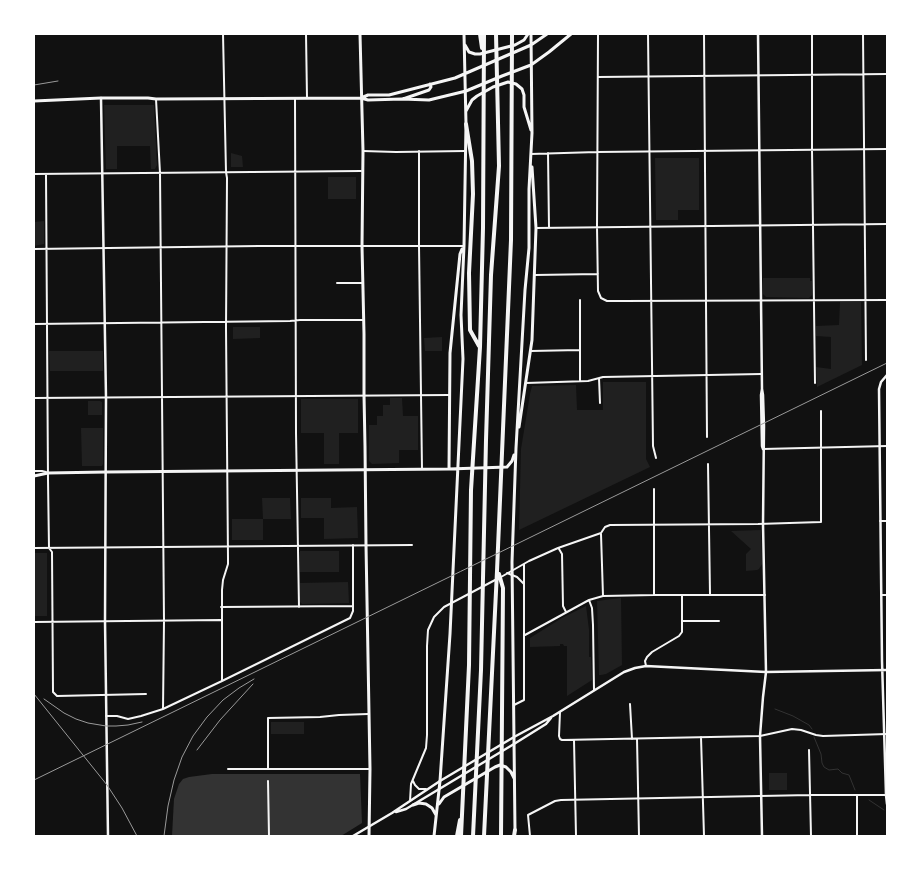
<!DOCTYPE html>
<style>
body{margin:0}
#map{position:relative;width:921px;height:870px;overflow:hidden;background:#111;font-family:"Sofia Sans Condensed",sans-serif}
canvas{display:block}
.frame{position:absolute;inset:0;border:35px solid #fff;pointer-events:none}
</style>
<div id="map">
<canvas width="921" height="870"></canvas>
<div class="frame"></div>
</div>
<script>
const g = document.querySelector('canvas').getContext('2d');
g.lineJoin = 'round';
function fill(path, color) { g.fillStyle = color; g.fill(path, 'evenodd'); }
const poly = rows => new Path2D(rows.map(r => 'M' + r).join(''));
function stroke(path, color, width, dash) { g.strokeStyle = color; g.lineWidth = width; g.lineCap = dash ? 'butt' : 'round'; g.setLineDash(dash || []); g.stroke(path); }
fill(poly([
 [104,105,154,105,157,165,155,169,151,169,150,146,117,146,117,169,106,169],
 [231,153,242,156,243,167,231,167],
 [655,158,699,158,699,210,678,210,678,220,656,220],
 [328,177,356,177,356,199,328,199],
 [44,221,44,244,34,246,34,222],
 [763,278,810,278,810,281,812,281,812,295,809,298,766,297,763,294],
 [840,302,861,302,862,365,817,387,816,367,831,369,831,337,816,336,816,326,839,325],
 [233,327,260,327,260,338,233,339],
 [442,337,442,351,425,351,424,338],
 [49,351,103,351,103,371,50,371],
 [603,382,646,382,646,459,650,467,519,530,521,449,530,394,532,386,576,385,577,410,603,410],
 [390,398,402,398,403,416,418,416,418,450,399,450,399,463,372,464,369,461,369,425,377,425,377,416,383,416,383,405,390,405],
 [301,399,358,399,358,433,339,433,339,464,324,464,324,433,301,433],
 [88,401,100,401,102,402,102,415,88,415],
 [81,428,103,428,103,464,102,466,82,466],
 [262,498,290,498,291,519,263,519,263,540,232,540,232,519,263,519],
 [301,498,331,498,331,508,357,507,358,538,324,539,324,518,301,518],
 [761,530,762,564,759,569,757,570,746,571,746,554,751,549,731,531],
 [300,551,339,551,339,572,300,572],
 [34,553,47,553,47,616,34,616],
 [348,582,349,603,302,604,300,602,300,583],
 [621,598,622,665,606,674,601,675,599,675,597,601],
 [586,606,589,630,589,657,591,657,592,680,567,696,567,646,564,646,563,644,560,644,560,646,530,647,530,638,562,618],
 [271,722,304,722,304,734,271,734],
 [769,773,787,773,787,790,769,790]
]), '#202020');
fill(poly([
 [212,774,360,774,362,823,341,836,172,836,174,799,179,784,183,779,189,777]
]), '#333');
stroke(poly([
 [775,709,793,716,809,725,812,729],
 [814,737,821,754,822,763,824,767,829,770,838,769,842,773,849,775,855,790],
 [869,800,884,810]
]), '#333', 1);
stroke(poly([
 [306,34,307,98],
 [598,34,597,227,598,291,601,298,607,301,624,301,887,300],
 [648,34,653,446,656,458],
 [704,34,707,437],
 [812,34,812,150,815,383],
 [863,34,866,360],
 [598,77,887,74],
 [156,99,160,173,164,621,163,709],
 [295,99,296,433,299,607],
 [363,151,396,152,465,151],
 [419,151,419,246,422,469],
 [548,153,549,228],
 [531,154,597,152,887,149],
 [34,174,361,171],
 [46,174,48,480,49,548,52,552,53,692,57,696,146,694],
 [536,228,887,224],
 [34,249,259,246,464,246],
 [535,275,598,274],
 [337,283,363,283],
 [580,300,580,381],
 [34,324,290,321,300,320,364,320],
 [531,351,580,350],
 [599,378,600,403],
 [526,383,588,381,603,377,761,374],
 [34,398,449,395],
 [763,449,887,446],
 [708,464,710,594],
 [34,471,42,471,46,472],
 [654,489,654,595],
 [880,521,887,521],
 [601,533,605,527,610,525,758,524,821,522,821,411],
 [601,534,603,596],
 [34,548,412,545],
 [559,549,562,554,563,606,566,612],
 [507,573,517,577,524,584],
 [501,577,529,561,558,548,601,533],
 [882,595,887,595],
 [589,600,592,608,593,625,594,690],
 [221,607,353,606],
 [683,621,719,621],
 [34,622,221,620],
 [525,635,589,600,603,596,654,595,765,595],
 [646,666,645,661,647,657,652,652,679,636,682,632,682,595],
 [222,681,222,590,223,580,228,564,228,558,226,328,227,178,226,172,223,34],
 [630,704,632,739],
 [514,705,524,700,524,564],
 [560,712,559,736,560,739,562,740,760,736,792,729,801,730,816,735,823,736,887,734],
 [106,716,117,716,128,719,141,716,163,709,222,681,350,618,353,611,353,545],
 [701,737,704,836],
 [637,739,639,836],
 [574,740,576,836],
 [809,750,811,836],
 [228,769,370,769],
 [268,769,268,718,320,717,339,715,368,714],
 [268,781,269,836],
 [413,781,415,785,419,789,426,789],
 [857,796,857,836],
 [410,801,411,784,426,748,427,735,427,646,428,630,434,617,444,607,497,579],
 [530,836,528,815,555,801,561,800,810,795,886,795]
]), '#f5f5f5', 2);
stroke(poly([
 [758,34,762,389,761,395,762,446,763,449],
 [101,98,106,398,105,621,108,836],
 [887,375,881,382,879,389,882,661,886,795,887,804],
 [762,389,763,395,764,426,763,524,766,672,763,697,760,736,762,836],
 [396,812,406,809,514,744,546,724,551,718],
 [353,836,392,813,440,781,514,737,553,716,624,672,635,668,646,666,766,672,887,670]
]), '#f5f5f5', 2.5);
stroke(poly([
 [360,34,363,151,362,246,364,334,364,395,365,446,366,545,370,769,369,836],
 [465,45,469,52,475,54,480,54,515,45,524,40,528,34],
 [361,98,368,100,402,99,429,100,466,91,502,76,531,65,549,52,571,34],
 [403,99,429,90,431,87,430,84],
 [34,101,101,98,148,98,156,99,361,98,368,95,389,95,455,78,531,45,547,34],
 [466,111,472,100,477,96,493,87,508,82,516,84,522,89,524,95,524,107,531,130],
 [519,427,532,340,536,228,532,167],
 [449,469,450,353,460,254,462,249],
 [34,476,48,473,106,472,449,469,507,467,512,461,514,455],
 [439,804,444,797,495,767,500,765,506,767,511,772,514,778],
 [413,805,419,803,426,804,432,808,436,815],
 [515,830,512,562,516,448,525,290,529,248,529,189,532,133,531,34],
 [434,836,440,781,450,634,463,359,461,315,464,246,466,124,464,34]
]), '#f5f5f5', 3);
stroke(poly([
 [480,34,482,48],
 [466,124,472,161,473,194,469,273,470,330,479,346],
 [499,574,503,588,501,836],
 [457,836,460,820],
 [461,836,469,665,471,490,480,347,483,228,484,34],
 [473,836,481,670,486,440,491,275,499,166,496,34],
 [484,836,497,571,511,240,512,34],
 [514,836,515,830]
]), '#f5f5f5', 4);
stroke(poly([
 [34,85,58,81],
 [34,694,107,785,122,808,137,836],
 [44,699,64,713,76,719,88,723,106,726,116,726,128,725,142,722],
 [197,750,220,720,253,684],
 [34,780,887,363],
 [164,836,168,806,174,780,182,757,193,736,207,717,223,700,239,688,254,679]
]), '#9a9a9a', 1);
</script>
